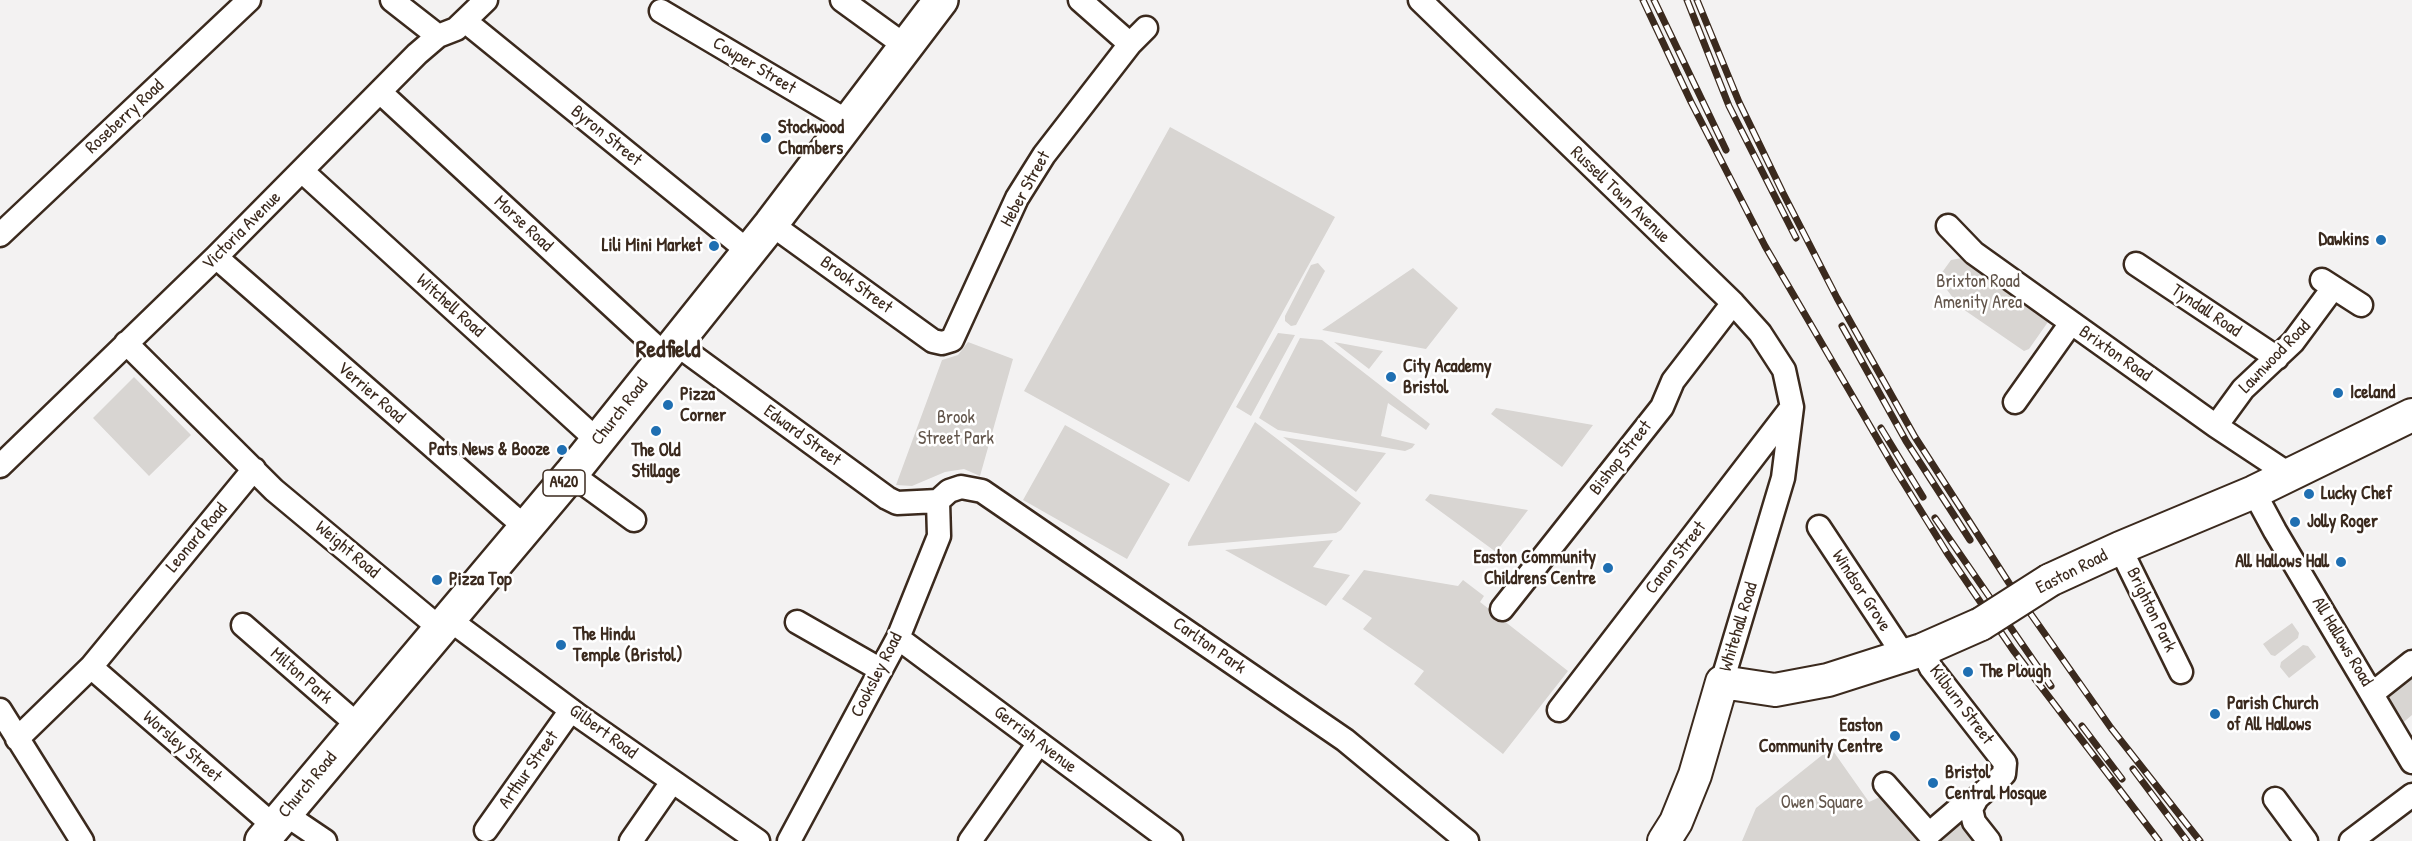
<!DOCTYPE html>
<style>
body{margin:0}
canvas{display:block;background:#f3f2f2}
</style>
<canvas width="2412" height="841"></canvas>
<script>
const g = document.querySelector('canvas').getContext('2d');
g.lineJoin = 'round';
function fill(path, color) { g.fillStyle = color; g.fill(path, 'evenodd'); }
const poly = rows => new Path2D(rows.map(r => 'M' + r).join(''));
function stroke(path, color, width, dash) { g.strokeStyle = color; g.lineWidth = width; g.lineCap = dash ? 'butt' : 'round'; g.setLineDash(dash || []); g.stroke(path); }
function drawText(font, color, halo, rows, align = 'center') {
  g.font = font + ' "Patrick Hand",sans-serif'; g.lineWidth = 5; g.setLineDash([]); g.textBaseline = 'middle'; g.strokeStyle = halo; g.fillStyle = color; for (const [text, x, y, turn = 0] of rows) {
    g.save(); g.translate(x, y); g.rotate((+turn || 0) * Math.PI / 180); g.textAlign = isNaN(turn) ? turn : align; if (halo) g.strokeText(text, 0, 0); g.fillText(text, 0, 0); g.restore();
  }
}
fill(poly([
 [1170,127,1335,217,1189,482,1024,391],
 [1967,257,2047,315,2048,322,2029,349,2024,351,1960,307,1938,278,1951,260],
 [1318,263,1325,271,1296,325,1291,326,1285,321,1285,316,1311,265],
 [1413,268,1458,308,1426,349,1322,330],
 [1278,333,1295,335,1251,416,1236,407],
 [1300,338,1322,340,1430,424,1426,430,1388,403,1381,436,1415,444,1412,448,1405,451,1278,430,1259,418],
 [968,342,1013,359,980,476,964,469,945,472,912,486,896,485,942,360,958,355],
 [1334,342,1383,351,1369,369],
 [134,377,191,435,149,476,93,418],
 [1496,408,1593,425,1562,467,1491,414],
 [1255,422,1361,503,1341,530,1336,533,1188,546,1188,543],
 [1065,425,1170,484,1127,559,1023,500],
 [1283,437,1386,453,1356,492],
 [1430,494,1528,510,1496,552,1425,500],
 [1333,540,1313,567,1350,575,1326,606,1225,550],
 [1364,570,1458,586,1463,580,1484,596,1480,602,1568,671,1503,754,1414,684,1424,671,1363,629,1372,618,1342,599],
 [2292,623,2299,633,2298,638,2275,656,2271,655,2263,644],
 [2303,645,2308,646,2316,657,2289,678,2280,667,2281,662],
 [2412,668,2412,715,2399,726,2380,693],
 [1831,748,1869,802,1882,796,1919,841,1742,841,1756,808],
 [1953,816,1977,841,1926,841]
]), '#d8d5d2');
const street = poly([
 [392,0,438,36],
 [842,0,904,45],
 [1080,0,1130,44],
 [1420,0,1733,303,1760,333,1784,370,1792,407,1783,478,1722,682],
 [661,11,847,121],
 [465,21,748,251],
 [380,92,665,355],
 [302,171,598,441],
 [771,224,933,341,942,343,952,340,1017,198,1044,155,1130,44,1146,28],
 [1948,226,1974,253,2216,426,2290,475],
 [0,235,249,0],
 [216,257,526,528],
 [2136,264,2277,358],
 [2322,280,2361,305],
 [126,343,274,490,442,630],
 [675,343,887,498,897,503,938,501],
 [2015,402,2071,323],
 [2216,426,2243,389,2293,342,2333,288],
 [0,466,216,257,417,54,438,36,456,29,486,0],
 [571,474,634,520],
 [2254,492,2275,531,2412,762],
 [938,501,949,491,961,487,982,491,1345,740,1467,841],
 [1819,527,1903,654],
 [2120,548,2181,672],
 [1502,609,1662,407,1673,381,1733,303],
 [450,620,579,716,758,841],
 [797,622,881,670],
 [243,625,359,726],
 [898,638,1171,841],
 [1922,650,1931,668,2005,763,2004,774,1977,798,1971,809,1974,822,1989,841],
 [91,667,274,826],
 [2373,693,2412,662],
 [0,710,82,841],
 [1559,710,1792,407],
 [17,739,91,667,254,469],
 [1885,784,1929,834,1957,810,1972,806],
 [2275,799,2306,841],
 [285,814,325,841],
 [486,830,571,710],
 [631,841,672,782],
 [789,841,898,638,939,536,938,501],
 [970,841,1039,743],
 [2351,841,2412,795]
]);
const secondary = poly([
 [2050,580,2120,548,2254,492,2412,415],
 [1664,841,1676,822,1695,775,1722,682,1775,690,1828,680,1922,650,1981,624]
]);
const primary = poly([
 [262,841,571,474,771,224,941,0]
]);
stroke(street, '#3b2a1e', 27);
stroke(secondary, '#3b2a1e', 36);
stroke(primary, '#3b2a1e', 38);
stroke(street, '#fff', 22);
stroke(secondary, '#fff', 32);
stroke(primary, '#fff', 33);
const rail = poly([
 [1643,0,1691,102,1765,246,1895,469,1947,553,2013,650,2159,841],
 [1654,0,1726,150],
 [1687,0,1729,106,1796,238],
 [1697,0,1739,102,1783,193,1837,298,1915,437,2009,583,2111,728,2200,841],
 [1842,326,1906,441,1970,540],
 [1881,428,1923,497],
 [1935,518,2051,686],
 [2082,726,2122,779],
 [2133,769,2187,841]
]);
stroke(rail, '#3b2a1e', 7);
stroke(rail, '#fff', 4.5, [14]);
const secondaryBridge = poly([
 [1981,624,2050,580]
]);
stroke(secondaryBridge, '#3b2a1e', 36, []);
stroke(secondaryBridge, '#fff', 32);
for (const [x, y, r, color] of [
 [766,138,6,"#1f6fb2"],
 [2381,240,6,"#1f6fb2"],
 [714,246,6,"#1f6fb2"],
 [1391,377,6,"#1f6fb2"],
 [2338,393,6,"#1f6fb2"],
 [668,405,6,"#1f6fb2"],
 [656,431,6,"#1f6fb2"],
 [562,450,6,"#1f6fb2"],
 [2309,494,6,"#1f6fb2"],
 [2295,522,6,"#1f6fb2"],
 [2341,562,6,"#1f6fb2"],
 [1608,568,6,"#1f6fb2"],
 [437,580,6,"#1f6fb2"],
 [561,645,6,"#1f6fb2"],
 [1968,672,6,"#1f6fb2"],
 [2215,714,6,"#1f6fb2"],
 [1895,736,6,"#1f6fb2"],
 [1933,783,6,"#1f6fb2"]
]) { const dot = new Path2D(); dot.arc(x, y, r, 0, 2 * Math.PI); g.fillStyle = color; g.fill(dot); stroke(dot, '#fff', 2); }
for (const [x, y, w] of [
 [564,483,42]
]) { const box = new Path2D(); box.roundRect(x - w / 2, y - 13, w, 26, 4.5); g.fillStyle = '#fff'; g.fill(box); stroke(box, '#3b2a1e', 1.5); }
drawText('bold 16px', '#3b2a1e', null, [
 ["A420",564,483]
]);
drawText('18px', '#3b2a1e', '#fff', [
 ["Cowper Street",754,66,31],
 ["Roseberry Road",125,117,-43],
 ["Byron Street",606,136,39],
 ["Heber Street",1026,189,-61],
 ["Russell Town Avenue",1620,195,44],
 ["Morse Road",523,224,43],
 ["Victoria Avenue",242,231,-45],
 ["Brook Street",856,285,36],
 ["Witchell Road",450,306,42],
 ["Tyndall Road",2206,311,34],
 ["Brixton Road",2115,354,35],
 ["Lawnwood Road",2275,357,-46],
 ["Verrier Road",371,393,41],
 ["Church Road",620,412,-52],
 ["Edward Street",802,436,36],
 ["Bishop Street",1621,458,-52],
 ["Leonard Road",197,538,-50],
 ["Weight Road",347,550,40],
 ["Canon Street",1676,558,-52],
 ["Easton Road",2072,572,-27],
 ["Windsor Grove",1861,591,57],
 ["Brighton Park",2151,610,64],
 ["Whitehall Road",1739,627,-73],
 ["All Hallows Road",2342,642,59],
 ["Carlton Park",1209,646,35],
 ["Cooksley Road",877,675,-63],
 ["Milton Park",301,676,41],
 ["Kilburn Street",1961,705,53],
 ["Gilbert Road",603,732,36],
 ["Gerrish Avenue",1035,740,37],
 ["Worsley Street",182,747,41],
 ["Arthur Street",529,770,-55],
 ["Church Road",308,785,-50]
]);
drawText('bold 18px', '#3b2a1e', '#fff', [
 ["Stockwood",778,128],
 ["Chambers",778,149],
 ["Dawkins",2369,240,"right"],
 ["Lili Mini Market",702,246,"right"],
 ["City Academy",1403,367],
 ["Bristol",1403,388],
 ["Iceland",2350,393],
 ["Pizza",680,395],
 ["Corner",680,416],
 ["Pats News & Booze",550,450,"right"],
 ["The Old",656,451,"center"],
 ["Stillage",656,472,"center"],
 ["Lucky Chef",2321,494],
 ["Jolly Roger",2307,522],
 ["Easton Community",1596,558,"right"],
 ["Childrens Centre",1596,579,"right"],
 ["All Hallows Hall",2329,562,"right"],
 ["Pizza Top",449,580],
 ["The Hindu",573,635],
 ["Temple (Bristol)",573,656],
 ["The Plough",1980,672],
 ["Parish Church",2227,704],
 ["of All Hallows",2227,725],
 ["Easton",1883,726,"right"],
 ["Community Centre",1883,747,"right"],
 ["Bristol",1945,773],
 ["Central Mosque",1945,794]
], 'left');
drawText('18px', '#62554b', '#fff', [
 ["Brixton Road",1978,282],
 ["Amenity Area",1978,303],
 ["Brook",956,418],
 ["Street Park",956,439],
 ["Owen Square",1822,803]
]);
drawText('bold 24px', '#3b2a1e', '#fff', [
 ["Redfield",668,351]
]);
</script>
